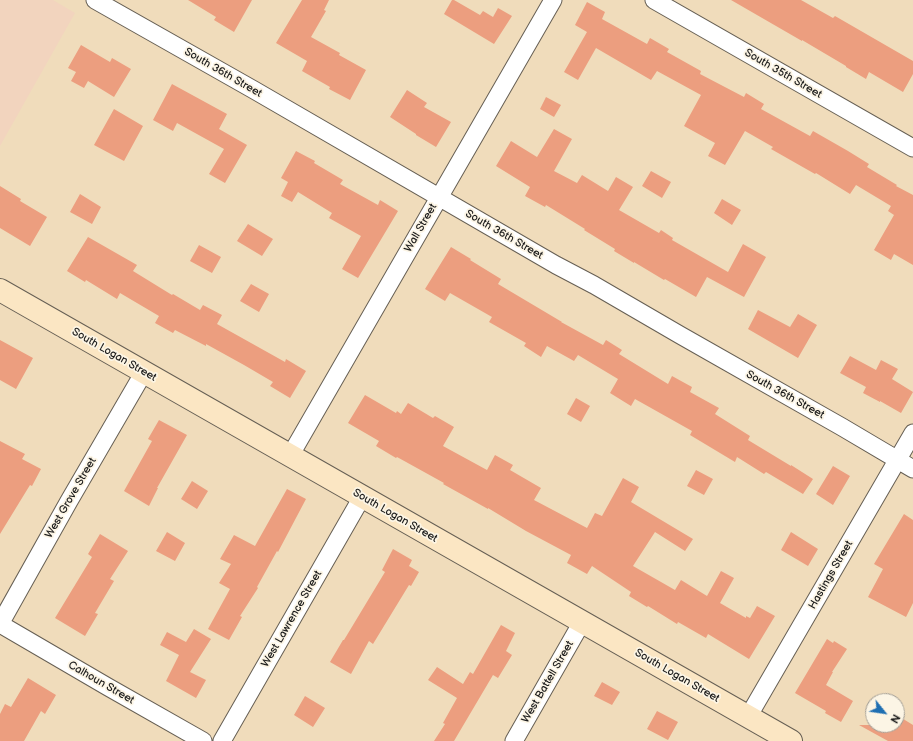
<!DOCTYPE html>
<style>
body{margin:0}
#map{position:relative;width:913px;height:741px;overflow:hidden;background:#f0dcbb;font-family:"Balsamiq Sans",sans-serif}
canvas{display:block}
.north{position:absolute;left:865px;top:693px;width:40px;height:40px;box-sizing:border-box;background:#fcf5e5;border:1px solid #a29e95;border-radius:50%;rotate:120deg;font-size:11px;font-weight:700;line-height:16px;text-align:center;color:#1c1c1c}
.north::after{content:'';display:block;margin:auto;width:14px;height:18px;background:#1f6fb2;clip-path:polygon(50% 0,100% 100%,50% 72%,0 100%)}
</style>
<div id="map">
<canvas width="913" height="741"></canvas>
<div class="north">N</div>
</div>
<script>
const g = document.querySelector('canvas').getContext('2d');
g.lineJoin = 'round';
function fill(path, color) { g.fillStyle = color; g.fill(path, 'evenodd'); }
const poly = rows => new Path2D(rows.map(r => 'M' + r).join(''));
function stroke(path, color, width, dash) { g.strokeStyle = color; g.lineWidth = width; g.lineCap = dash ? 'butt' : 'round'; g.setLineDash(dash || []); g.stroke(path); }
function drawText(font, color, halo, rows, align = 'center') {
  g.font = font + ' "Balsamiq Sans",sans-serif'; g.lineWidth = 3.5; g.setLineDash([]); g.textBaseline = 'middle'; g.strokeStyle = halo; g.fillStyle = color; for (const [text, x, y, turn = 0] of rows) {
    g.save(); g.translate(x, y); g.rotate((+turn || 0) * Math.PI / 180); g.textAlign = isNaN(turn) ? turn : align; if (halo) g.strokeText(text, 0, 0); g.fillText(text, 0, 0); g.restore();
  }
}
fill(poly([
 [0,0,53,0,75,13,0,146]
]), '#f2d4be');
fill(poly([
 [188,0,252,0,234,32,214,20,216,17],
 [302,0,329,0,324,10,326,11,311,37,340,53,339,55,366,70,350,100,329,89,330,87,302,71,307,61,276,43],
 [452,0,454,0,480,15,483,11,493,17,498,8,512,16,494,44,444,14],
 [731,0,801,0,833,18,835,16,913,61,913,74,903,92,869,72,866,79,846,67,846,66,802,40,802,41],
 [587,2,605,12,602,19,647,44,650,38,669,49,667,52,701,71,700,74,744,97,746,93,764,104,761,109,810,136,813,131,848,151,869,164,867,167,897,185,896,186,913,195,913,265,894,254,891,260,874,250,894,215,888,211,891,206,856,185,850,194,816,173,815,174,771,149,773,147,745,131,725,165,708,156,715,143,684,126,701,95,657,71,651,80,596,48,578,80,564,72,587,32,575,25],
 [81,45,110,62,112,58,131,69,114,97,88,81,84,88,71,81,76,72,68,68],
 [172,84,227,114,219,129,247,145,225,183,209,174,224,149,177,123,173,131,153,120],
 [407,90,427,103,424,107,451,122,436,147,416,135,416,134,390,117],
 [546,97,561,105,554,117,540,109],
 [114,109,143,126,124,161,94,145],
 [554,129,572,139,554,171,577,183,582,175,608,191,616,177,633,187,619,210,659,233,661,230,673,238,672,240,728,272,743,244,766,257,744,297,707,277,696,297,665,279,664,280,634,262,634,263,614,251,615,249,584,230,585,229,546,205,545,207,525,196,530,187,496,166,511,141,537,157],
 [296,151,315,161,314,163,343,180,340,184,378,205,380,200,398,211,358,278,342,269,361,236,329,218,332,213,298,192,292,202,281,196,288,182,281,178],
 [651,171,671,182,662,198,642,186],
 [0,186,21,199,20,201,47,217,30,246,0,228],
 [80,194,101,207,92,224,70,212],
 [722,199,741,210,732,225,714,213],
 [248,224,273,239,262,256,237,241],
 [88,237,137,265,133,271,172,295,173,294,200,310,203,305,222,315,217,324,285,362,286,359,306,371,290,398,270,386,273,382,244,365,206,344,206,346,175,330,173,333,155,323,159,316,120,293,117,299,86,280,85,282,67,271],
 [199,245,221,257,212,273,190,261],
 [451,247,471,259,470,260,501,279,498,284,562,322,561,322,603,345,606,340,622,350,619,354,668,384,672,376,692,387,690,392,719,408,715,414,750,436,748,440,791,466,791,465,813,479,803,494,766,472,764,474,737,457,735,462,690,435,692,431,635,399,631,406,610,393,618,379,578,355,574,361,547,346,541,357,524,346,526,343,489,322,492,317,450,293,445,301,425,289],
 [251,284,269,294,259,312,240,301],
 [758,310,790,327,798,314,817,325,798,358,748,329],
 [0,340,33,358,16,389,0,380],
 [850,356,876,370,881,360,898,369,892,379,913,392,901,413,880,401,880,402,863,393,866,387,840,373],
 [365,395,396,413,397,411,401,414,408,403,433,418,435,416,454,427,443,446,487,470,495,455,513,465,510,470,541,488,534,500,587,528,595,513,602,516,623,478,639,487,631,502,693,539,685,551,655,532,633,566,675,590,681,580,707,596,721,571,734,578,720,603,746,618,746,616,750,618,757,606,775,616,749,659,708,634,706,638,678,622,677,624,648,606,647,607,629,596,631,592,592,566,587,574,567,563,571,555,526,531,488,508,488,509,443,484,444,483,397,457,396,458,376,446,379,441,348,423],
 [576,398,590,406,581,422,567,414],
 [159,420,187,435,157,488,158,488,149,506,124,491,152,441,148,439],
 [0,441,25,454,22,459,41,469,32,486,30,485,0,534],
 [833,466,850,476,833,505,816,494],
 [696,470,713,479,704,495,687,486],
 [192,481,208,491,197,509,181,499],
 [287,489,306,499,278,552,277,551,257,587,258,588,240,616,242,617,229,640,208,629,230,589,219,583,231,564,220,559,234,535,255,546],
 [904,514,913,520,913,603,906,617,868,597,883,569,874,564],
 [167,532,185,543,175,561,156,551],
 [791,532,818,549,808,566,781,550],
 [100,534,128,551,110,579,114,581,95,613,98,614,85,636,55,618,92,557,88,554],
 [393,549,412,560,409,566,419,572,411,586,409,585,373,644,369,641,351,674,330,662,343,640,344,640,385,572,382,570],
 [501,625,515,633,506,651,512,655,498,678,493,675,454,741,434,741,445,724,443,723,457,698,428,680,437,667,463,684,470,672,473,674],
 [194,629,211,639,190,672,206,680,196,698,166,681,179,655,160,645,167,632,186,642],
 [827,639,833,643,834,641,847,649,832,672,833,672,826,685,853,701,841,722,825,713,826,711,795,693],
 [28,678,56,695,45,714,41,711,24,741,0,741,0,714,5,704,11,707],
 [602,682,620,692,612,705,594,696],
 [305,696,325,708,313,727,294,715],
 [657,711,678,722,668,740,647,729],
 [900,717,913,725,913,741,888,741,859,725,897,725,897,722]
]), '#ec9e7f');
const street = poly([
 [95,0,254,90,556,265,594,285,680,335,842,427,913,469],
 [654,0,913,148],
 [290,456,553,0],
 [0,624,69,501,144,372],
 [0,624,108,687,203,741],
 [748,717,913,433],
 [222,741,362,497],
 [514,741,582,622]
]);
const secondary = poly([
 [0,290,791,741]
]);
stroke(street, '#665f54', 19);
stroke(secondary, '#665f54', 24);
stroke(street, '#fff', 17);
stroke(secondary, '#fbe6c3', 22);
drawText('11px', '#1c1c1c', '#fcf5e5', [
 ["South 36th Street",223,73,30],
 ["South 35th Street",783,74,30],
 ["Wall Street",421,228,-60],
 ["South 36th Street",504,235,30],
 ["South Logan Street",114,355,30],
 ["South 36th Street",785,395,29],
 ["West Grove Street",71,498,-60],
 ["South Logan Street",395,516,30],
 ["Hastings Street",831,575,-60],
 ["West Lawrence Street",292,619,-60],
 ["South Logan Street",677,676,30],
 ["West Battell Street",548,682,-60],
 ["Calhoun Street",101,683,30]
]);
</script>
